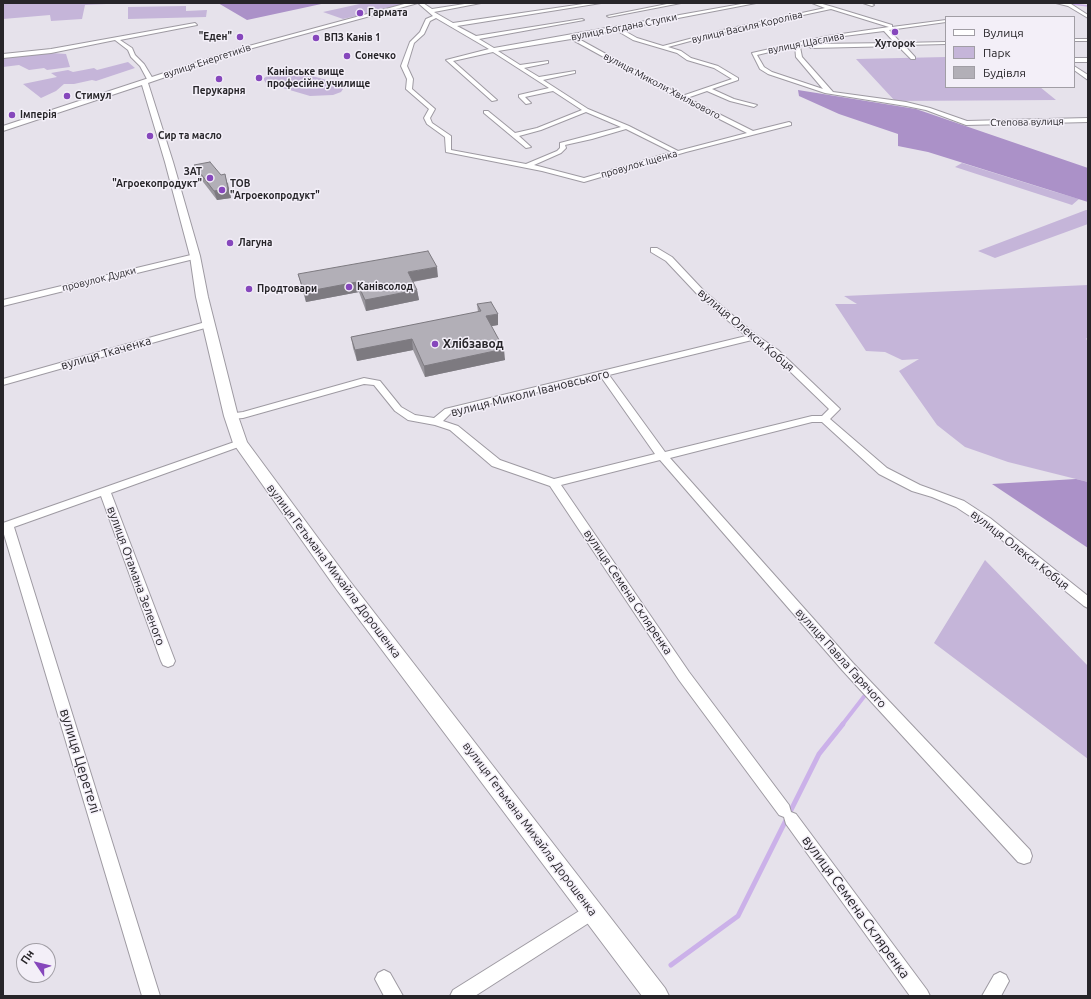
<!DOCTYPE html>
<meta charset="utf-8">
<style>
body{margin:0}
#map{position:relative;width:1091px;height:999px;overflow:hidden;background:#e6e2eb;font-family:Ubuntu,sans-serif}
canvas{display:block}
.frame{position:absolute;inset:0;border:4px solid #272529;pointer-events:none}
.legend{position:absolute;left:945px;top:16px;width:130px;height:72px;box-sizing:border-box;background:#f3eff8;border:1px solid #a19ea5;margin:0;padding:5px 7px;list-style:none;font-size:12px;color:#272529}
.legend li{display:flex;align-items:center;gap:8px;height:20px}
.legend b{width:20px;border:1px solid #a19ea5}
.north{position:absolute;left:16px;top:943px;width:40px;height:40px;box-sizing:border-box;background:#f3eff8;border:1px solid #a19ea5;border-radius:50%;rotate:305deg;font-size:11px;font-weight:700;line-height:16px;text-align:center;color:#272529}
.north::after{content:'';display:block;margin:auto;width:14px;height:18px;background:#8647bc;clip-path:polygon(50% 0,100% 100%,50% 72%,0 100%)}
</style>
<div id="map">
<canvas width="1091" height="999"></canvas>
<div class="frame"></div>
<ul class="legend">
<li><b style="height:5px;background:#fff"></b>Вулиця</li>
<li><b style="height:11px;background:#c5b5d9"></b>Парк</li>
<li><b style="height:11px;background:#b2afb7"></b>Будівля</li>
</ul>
<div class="north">Пн</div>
</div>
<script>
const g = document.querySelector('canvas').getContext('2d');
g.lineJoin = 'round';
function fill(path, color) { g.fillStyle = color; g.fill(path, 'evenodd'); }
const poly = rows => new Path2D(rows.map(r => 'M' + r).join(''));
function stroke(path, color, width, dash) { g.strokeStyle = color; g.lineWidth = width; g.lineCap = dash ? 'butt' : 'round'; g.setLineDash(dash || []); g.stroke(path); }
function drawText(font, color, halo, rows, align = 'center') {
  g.font = font + ' Ubuntu,sans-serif'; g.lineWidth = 3; g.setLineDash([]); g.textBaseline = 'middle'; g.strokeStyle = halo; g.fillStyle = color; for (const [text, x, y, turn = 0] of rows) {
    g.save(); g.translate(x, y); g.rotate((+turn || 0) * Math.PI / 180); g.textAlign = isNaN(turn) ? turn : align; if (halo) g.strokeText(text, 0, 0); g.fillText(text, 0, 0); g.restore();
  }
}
fill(poly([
 [3,3,128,3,85,5,82,19,51,21,50,15,3,19],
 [364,3,404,3,404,5,343,19,323,12],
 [186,6,186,11,207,10,206,17,128,19,128,7],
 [52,53,66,54,70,67,47,70,44,68,29,70,19,65,3,67,3,57],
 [946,57,946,87,1040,87,1056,100,895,101,856,59],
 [128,62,135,68,96,81,92,80,74,84,64,84,56,91,41,98,23,84,57,77,51,73,68,70,73,72,94,68,97,70],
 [291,71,298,72,341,84,343,86,343,89,341,92,333,95,310,96,266,83,264,80,264,78,273,73],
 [962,163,1052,191,1079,199,1072,205,955,167],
 [1086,210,1088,210,1088,224,995,258,978,251],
 [1088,285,1088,339,1086,338,1088,343,1088,482,1008,462,965,447,937,425,899,371,919,359,902,360,885,352,866,351,835,304,857,304,844,296],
 [985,560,1088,666,1088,759,934,643]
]), '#c5b5d9');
fill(poly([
 [218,3,326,3,247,20],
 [798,90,916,109,1088,168,1088,202,928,152,898,146,898,134,839,114,799,96],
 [1076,479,1088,482,1088,548,992,484]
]), '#ab91c8');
stroke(poly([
 [1065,3,1088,6]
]), '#cbb1e9', 1.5);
stroke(poly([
 [842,725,866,694]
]), '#cbb1e9', 4);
stroke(poly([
 [671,965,738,916,819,754,843,724]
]), '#cbb1e9', 5);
const street = poly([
 [418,3,423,3,432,9,471,3,481,3,434,12,453,23,590,3,601,3,457,26,476,36,582,19,584,20,479,39,494,48,747,3,756,3,621,29,637,38,663,46,723,30,825,8,812,3,819,3,833,7,892,25,892,27,946,20,946,22,889,30,901,43,946,42,946,44,904,45,915,57,915,59,911,59,898,46,811,48,808,46,811,44,895,43,884,31,828,38,801,45,800,47,802,57,833,92,906,102,930,108,967,121,1088,118,1088,122,966,125,926,110,906,106,825,93,768,74,760,69,752,53,828,36,889,27,831,9,724,32,668,47,681,51,691,58,718,66,738,78,738,80,712,89,734,99,757,105,754,107,730,101,707,91,687,98,753,131,789,122,791,123,791,125,686,152,584,182,542,171,446,152,445,137,427,124,424,118,429,109,406,89,407,79,401,66,410,42,420,32,426,19,433,16,418,3],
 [436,18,489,49,446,60,492,101,497,100,453,61,493,52,549,88,519,95,519,97,526,104,531,103,525,97,553,91,582,110,537,128,515,133,488,111,484,111,484,113,526,148,531,147,519,136,541,130,586,112,621,127,560,143,560,148,557,151,526,164,451,150,451,136,432,123,430,118,435,109,412,89,413,79,407,66,414,43,424,34,430,21,436,18],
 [616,30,633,40,677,53,687,60,714,68,732,79,682,96,577,38,616,30],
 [571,39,680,99,747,133,678,151,629,126,588,109,543,80,575,73,575,71,539,77,524,68,548,63,548,61,520,65,498,51,571,39],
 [795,46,796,57,823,89,772,72,764,67,757,55,795,46],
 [626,129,672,152,584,178,534,165,561,153,566,148,565,145,592,139,626,129],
 [672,3,681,3,609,17,607,16,672,3],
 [863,3,870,3,874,5,872,6,863,3],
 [1056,3,1071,4,1088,15,1088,18,1068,6,1056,3],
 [195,23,197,25,120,40,132,48,135,55,144,64,153,79,150,81,147,79,140,66,131,57,128,50,115,40,51,53,3,58,3,54,51,49,195,23],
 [1074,39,1088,39,1088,41,1074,41,1074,39],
 [1074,58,1088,58,1088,62,1074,62,1074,58],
 [1074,66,1088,75,1088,80,1074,70,1074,66],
 [651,248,657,248,672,257,704,291,756,335,778,350,838,407,840,409,830,419,887,468,920,485,964,501,990,518,1088,596,1088,608,1084,606,982,524,956,507,932,497,912,491,879,474,822,422,812,422,670,458,853,663,1030,850,1032,856,1030,862,1024,864,1018,862,843,671,660,460,561,485,689,672,789,805,791,812,796,814,927,990,930,996,910,996,786,824,784,817,779,815,679,680,550,486,492,466,450,430,435,425,408,420,395,411,374,385,364,384,243,418,231,419,226,416,228,414,243,412,364,378,380,381,401,407,415,415,434,418,445,409,746,336,698,295,666,261,651,252,651,248],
 [752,340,772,354,829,409,822,416,812,416,665,452,609,375,752,340],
 [601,377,655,454,554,479,500,460,458,426,443,421,451,413,601,377],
 [195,254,198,254,198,258,3,306,3,300,195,254],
 [209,321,213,324,212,326,3,385,3,379,209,321],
 [240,440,244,441,245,443,244,445,111,493,175,661,173,665,168,667,163,665,161,661,101,496,14,527,160,996,142,996,3,531,3,523,240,440],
 [592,903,598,905,600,911,598,917,475,996,450,996,453,990,592,903],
 [384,970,390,973,403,996,384,996,375,979,378,973,384,970],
 [1000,972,1006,975,1009,981,1001,996,982,996,994,975,1000,972]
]);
const secondary = poly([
 [408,3,418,3,238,52,148,83,173,162,200,256,208,297,238,416,247,442,349,580,665,988,669,996,642,996,337,590,233,443,224,416,196,297,190,256,165,162,142,85,3,131,3,126,234,50,408,3]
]);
stroke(street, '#9e9aa2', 2);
stroke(secondary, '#9e9aa2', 2);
fill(street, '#fff');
fill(secondary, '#fff');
fill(poly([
 [194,165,228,183,231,198,217,200,197,174],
 [298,274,438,277,413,282,417,290,419,300,366,311,359,292,306,302,301,285],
 [477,304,498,325,491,326,505,360,425,377,413,350,357,361,353,348,351,337,478,312]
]), '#99969d');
fill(poly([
 [225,174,231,198,217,200,214,191],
 [437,267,438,277,410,282,408,272],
 [357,282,359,292,306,302,304,292],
 [417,290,419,300,366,311,365,300],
 [498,314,498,325,487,327,486,316],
 [412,339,413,350,357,361,355,350],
 [504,349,505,360,425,377,424,366]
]), '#7d7a80');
const building = poly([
 [210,162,221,175,225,174,228,189,214,191,194,165,210,162],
 [428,251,437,267,408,272,417,290,365,300,357,282,304,292,298,274,428,251],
 [491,302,498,314,486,316,504,349,424,366,412,339,355,350,351,337,481,311,477,304,491,302]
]);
fill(building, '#b2afb7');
stroke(building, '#7d7a80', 1);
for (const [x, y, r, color] of [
 [360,13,4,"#8647bc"],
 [895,32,4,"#8647bc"],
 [240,37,4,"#8647bc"],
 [316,38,4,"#8647bc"],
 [347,56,4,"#8647bc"],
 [259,78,4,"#8647bc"],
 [219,79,4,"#8647bc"],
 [67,96,4,"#8647bc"],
 [12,115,4,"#8647bc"],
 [150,136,4,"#8647bc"],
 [210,178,4,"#8647bc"],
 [222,190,4,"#8647bc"],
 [230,243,4,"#8647bc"],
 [349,287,4,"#8647bc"],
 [249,289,4,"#8647bc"],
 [435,344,4,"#8647bc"]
]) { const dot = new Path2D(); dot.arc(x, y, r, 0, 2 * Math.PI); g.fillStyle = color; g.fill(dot); stroke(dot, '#f3eff8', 1.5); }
drawText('bold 10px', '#272529', '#f3eff8', [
 ["Гармата",368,13],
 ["\"Еден\"",232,37,"right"],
 ["ВПЗ Канів 1",324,38],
 ["Хуторок",895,44,"center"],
 ["Сонечко",355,56],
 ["Канівське вище",267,72],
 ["професійне училище",267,84],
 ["Перукарня",219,91,"center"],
 ["Стимул",75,96],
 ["Імперія",20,115],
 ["Сир та масло",158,136],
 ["ЗАТ",202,172,"right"],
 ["\"Агроекопродукт\"",202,184,"right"],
 ["ТОВ",230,184],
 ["\"Агроекопродукт\"",230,196],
 ["Лагуна",238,243],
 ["Канівсолод",357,287],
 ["Продтовари",257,289]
], 'left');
drawText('10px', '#272529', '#f3eff8', [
 ["вулиця Богдана Ступки",624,27,-11],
 ["вулиця Василя Короліва",747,27,-13],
 ["вулиця Щаслива",806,43,-11],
 ["вулиця Енергетиків",207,61,-18],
 ["вулиця Миколи Хвильового",662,86,28],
 ["Степова вулиця",1027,122,-1],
 ["провулок Іщенка",639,164,-16],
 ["провулок Дудки",99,279,-14]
]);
drawText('12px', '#272529', '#f3eff8', [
 ["вулиця Олекси Кобця",746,330,40],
 ["вулиця Ткаченка",106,353,-16],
 ["вулиця Миколи Івановського",530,393,-14],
 ["вулиця Олекси Кобця",1020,550,38],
 ["вулиця Гетьмана Михайла Дорошенка",334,571,53],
 ["вулиця Отамана Зеленого",136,576,70],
 ["вулиця Семена Скляренка",628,592,56],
 ["вулиця Павла Гарячого",841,658,48],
 ["вулиця Гетьмана Михайла Дорошенка",530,829,53]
]);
drawText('bold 12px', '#272529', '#f3eff8', [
 ["Хлібзавод",443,344]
], 'left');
drawText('14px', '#272529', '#f3eff8', [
 ["вулиця Церетелі",80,761,73],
 ["вулиця Семена Скляренка",856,907,54]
]);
</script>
